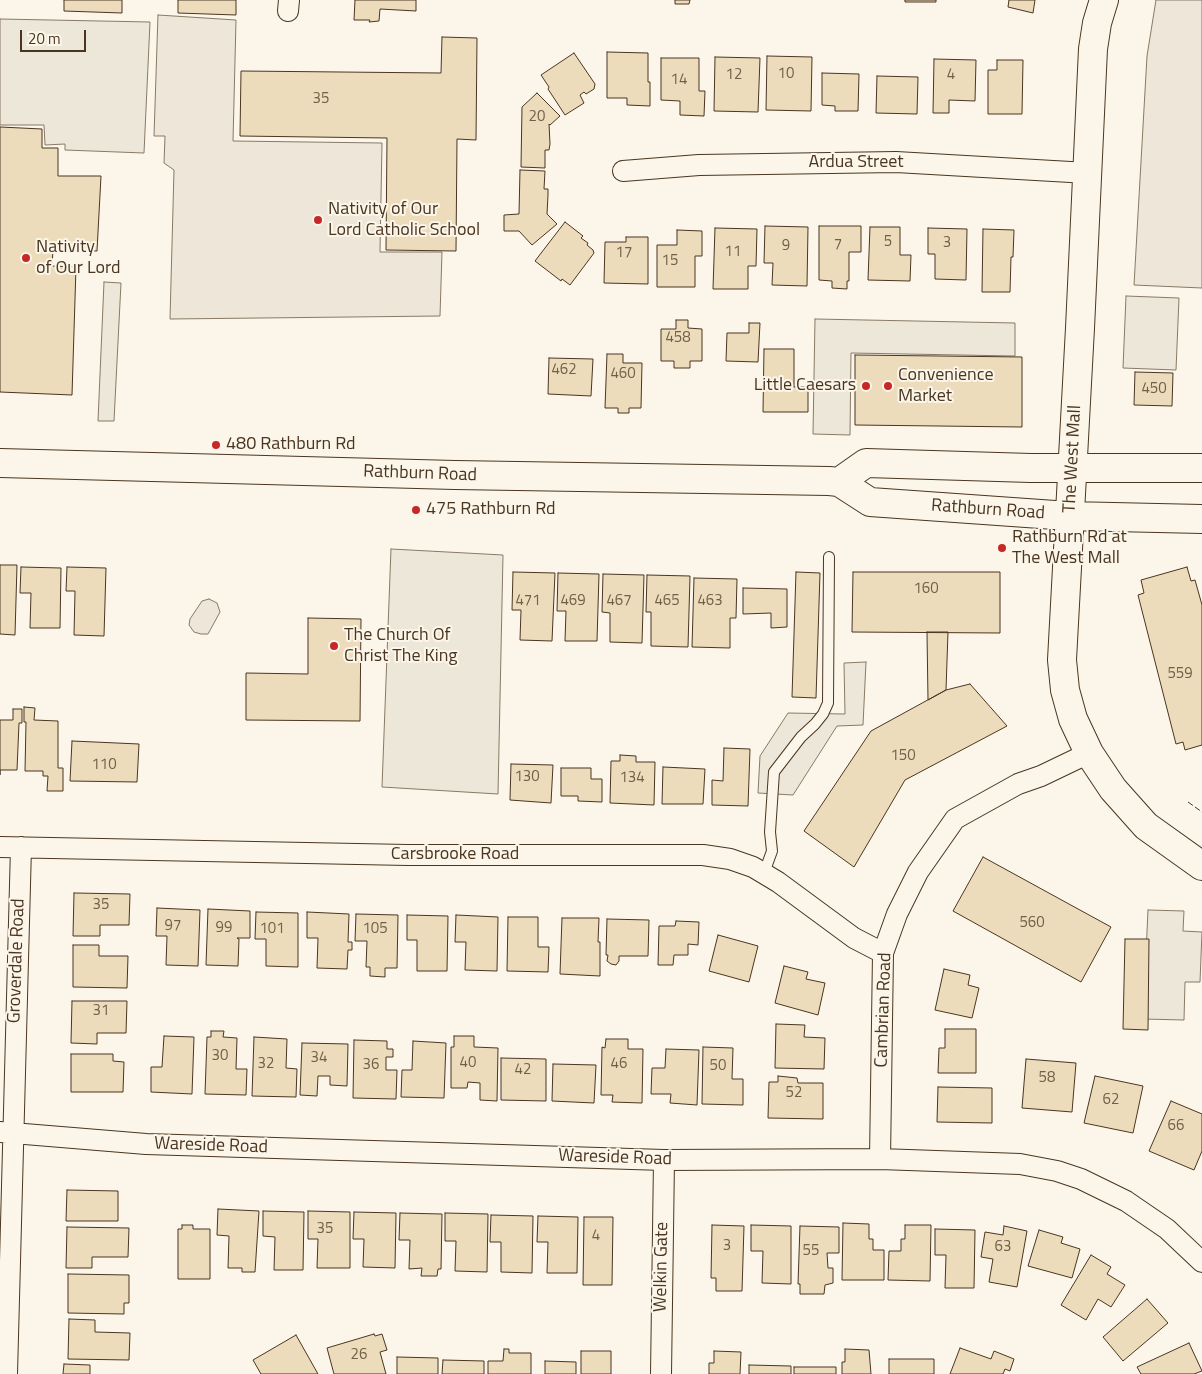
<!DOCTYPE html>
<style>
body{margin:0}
#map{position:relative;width:1202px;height:1374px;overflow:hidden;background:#fbf6e9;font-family:"Titillium Web",sans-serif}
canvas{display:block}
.scale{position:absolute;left:20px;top:30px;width:66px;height:22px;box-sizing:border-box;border:2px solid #4a3520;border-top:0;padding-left:6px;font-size:15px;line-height:18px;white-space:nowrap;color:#4a3520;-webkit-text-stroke:4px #fbf6e9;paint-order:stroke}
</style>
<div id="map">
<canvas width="1202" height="1374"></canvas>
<div class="scale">20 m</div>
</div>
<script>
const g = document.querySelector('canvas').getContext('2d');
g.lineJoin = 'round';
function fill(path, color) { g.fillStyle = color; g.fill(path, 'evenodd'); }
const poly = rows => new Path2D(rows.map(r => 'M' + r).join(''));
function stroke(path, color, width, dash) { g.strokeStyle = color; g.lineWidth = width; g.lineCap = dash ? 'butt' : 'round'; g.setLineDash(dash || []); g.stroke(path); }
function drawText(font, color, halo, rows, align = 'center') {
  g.font = font + ' "Titillium Web",sans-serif'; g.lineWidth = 4; g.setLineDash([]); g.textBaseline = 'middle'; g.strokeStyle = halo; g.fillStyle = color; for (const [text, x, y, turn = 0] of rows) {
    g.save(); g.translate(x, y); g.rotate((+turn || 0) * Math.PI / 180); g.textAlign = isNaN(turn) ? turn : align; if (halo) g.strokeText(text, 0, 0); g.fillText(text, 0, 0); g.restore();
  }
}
const green = poly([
 [1156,0,1202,0,1202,288,1134,285,1147,56,1156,0],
 [158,15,236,20,233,141,382,143,380,252,442,252,440,316,170,319,174,170,164,163,165,136,154,136,158,15],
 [209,599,217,603,220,612,208,634,201,634,194,632,189,625,190,619,202,601,209,599]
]);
fill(green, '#ede6d9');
stroke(green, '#887966', 1);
const parking = poly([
 [0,19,150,22,144,153,65,150,65,144,45,145,44,125,0,125,0,19],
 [104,282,121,283,114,421,98,421,104,282],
 [1126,296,1179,298,1176,370,1123,368,1126,296],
 [815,319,1015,323,1015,356,851,353,850,435,813,434,815,319],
 [391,549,503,555,498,794,382,787,391,549],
 [866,662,863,725,837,726,793,795,758,793,760,756,788,713,845,714,844,663,866,662],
 [1148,910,1184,911,1183,931,1202,932,1200,982,1185,982,1184,1020,1143,1019,1148,910]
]);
fill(parking, '#ede7d9');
stroke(parking, '#887966', 1);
const building = poly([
 [64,0,122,0,122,13,64,11,64,0],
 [178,0,236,0,236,15,178,13,178,0],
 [355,0,416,0,416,11,380,9,379,21,369,22,370,20,354,20,355,0],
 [675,0,690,0,689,4,675,4,675,0],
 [905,0,936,0,936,2,905,2,905,0],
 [1009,0,1035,0,1033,13,1008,7,1009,0],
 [442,37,477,38,476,140,457,139,456,251,386,250,387,138,240,136,241,71,441,73,442,37],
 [607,52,648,53,648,82,650,82,650,106,627,105,627,98,607,98,607,52],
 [574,53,595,84,594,89,586,94,584,92,580,95,584,103,565,115,548,89,549,87,541,75,574,53],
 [767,56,812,57,811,111,766,110,767,56],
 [715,57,760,58,758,112,714,111,715,57],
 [661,58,699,58,699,91,705,91,704,116,680,115,680,101,661,100,661,58],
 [934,59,976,60,975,101,949,100,949,113,933,113,934,59],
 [997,60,1023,60,1022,114,988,114,988,70,997,70,997,60],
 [822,73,859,74,858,111,835,111,835,106,822,105,822,73],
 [877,76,918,77,917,114,876,113,877,76],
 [537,93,560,116,550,125,549,124,550,144,549,150,545,150,545,168,521,167,522,107,537,93],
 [0,127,42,129,42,148,58,148,58,176,101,176,97,251,53,250,52,266,76,267,72,395,0,392,0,127],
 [520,170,545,171,544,189,548,189,548,195,547,214,557,224,532,245,519,231,504,231,504,215,519,214,520,170],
 [565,222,583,236,581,238,588,243,587,245,593,250,594,253,570,285,562,279,561,281,535,261,565,222],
 [765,226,808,227,807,286,772,285,773,263,764,263,765,226],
 [819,226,861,226,861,252,849,252,849,281,847,281,847,289,832,288,832,281,819,280,819,226],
 [870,227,900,227,900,255,911,255,910,281,868,280,870,227],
 [715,228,757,229,756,266,748,266,748,289,713,289,715,228],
 [928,228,967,229,966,280,935,279,935,254,928,254,928,228],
 [983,229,1014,230,1013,257,1011,257,1010,292,982,292,983,229],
 [677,230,702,231,702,256,695,256,695,287,657,287,657,245,677,245,677,230],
 [626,237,648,237,648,284,604,283,605,242,626,242,626,237],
 [676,320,688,320,688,328,702,329,702,361,690,361,690,368,674,368,674,361,661,361,661,329,676,329,676,320],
 [749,323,760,323,758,362,726,361,727,333,749,333,749,323],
 [764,349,794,349,794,387,808,387,808,412,763,412,764,349],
 [607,354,623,354,623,363,642,363,641,408,629,408,629,413,618,413,618,408,605,408,607,354],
 [855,355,1022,357,1022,427,855,425,855,355],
 [549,358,593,359,591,396,548,394,549,358],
 [1135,372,1173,373,1172,406,1134,405,1135,372],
 [0,565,17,565,15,635,0,634,0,565],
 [21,567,61,568,60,628,30,628,31,593,20,593,21,567],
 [67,567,106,568,104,636,74,635,75,591,66,591,67,567],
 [1187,567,1191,581,1195,580,1202,605,1202,745,1185,750,1183,742,1176,744,1138,595,1144,593,1141,580,1187,567],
 [513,572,555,573,552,641,520,640,521,610,512,610,513,572],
 [796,572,820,573,816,698,792,697,796,572],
 [853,572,1000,572,1000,633,852,632,853,572],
 [558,573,599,574,597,641,565,641,566,611,557,611,558,573],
 [603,574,644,575,642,643,610,642,610,613,602,612,603,574],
 [647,575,690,576,688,647,651,646,651,612,646,612,647,575],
 [694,578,737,579,736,618,730,618,730,648,692,647,694,578],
 [743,588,787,589,787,627,771,628,771,613,743,614,743,588],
 [308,618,361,619,360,721,246,720,246,673,308,674,308,618],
 [927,632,948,632,946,690,928,700,927,632],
 [970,684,1007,726,905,780,854,867,804,831,871,731,946,690,970,684],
 [24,707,35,708,34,720,58,721,58,768,63,768,63,791,47,791,48,776,43,776,43,771,25,771,26,722,24,722,24,707],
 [13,709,22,709,22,723,19,723,17,770,0,770,0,775,0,720,13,720,13,709],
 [72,741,139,744,137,782,70,781,72,741],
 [724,748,750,749,748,806,712,805,712,780,723,781,724,748],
 [620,755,636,756,636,762,655,762,654,805,610,803,611,761,620,761,620,755],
 [511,764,553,765,551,803,510,800,511,764],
 [663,767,705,769,703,804,662,804,663,767],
 [561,768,591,768,591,779,602,779,602,802,578,801,578,796,561,796,561,768],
 [983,857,1111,927,1081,982,953,911,983,857],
 [74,893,130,894,129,925,100,925,100,936,73,936,74,893],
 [157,908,200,910,198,966,166,965,167,936,156,936,157,908],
 [208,909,250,911,250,938,237,938,239,939,238,966,206,965,208,909],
 [256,912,298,913,298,967,266,966,266,939,255,939,256,912],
 [307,912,349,914,348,942,352,942,352,950,348,950,347,969,317,968,318,938,307,938,307,912],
 [356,914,398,915,397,968,385,968,385,977,370,976,370,967,366,967,367,941,355,941,356,914],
 [407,915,448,916,447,971,417,971,417,940,407,940,407,915],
 [456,915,498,917,497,971,465,970,466,942,455,942,456,915],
 [508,917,538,917,538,947,549,947,548,972,507,971,508,917],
 [562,918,599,918,598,942,600,942,600,976,560,974,562,918],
 [607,919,649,920,648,956,619,956,619,961,616,965,611,964,607,961,608,955,606,955,607,919],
 [676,921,699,922,698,945,688,944,688,955,674,955,673,965,658,965,659,926,675,926,676,921],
 [718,935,758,946,749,982,709,971,718,935],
 [1125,939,1149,939,1148,1030,1123,1029,1125,939],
 [73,945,99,945,99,956,128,956,127,988,73,987,73,945],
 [784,966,808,972,806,979,825,983,818,1015,775,1003,784,966],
 [944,969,970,975,968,985,979,988,972,1018,935,1010,944,969],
 [72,1001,127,1001,126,1033,97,1033,97,1044,71,1043,72,1001],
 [776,1024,805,1025,804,1037,825,1038,824,1069,775,1068,776,1024],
 [945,1029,976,1029,976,1073,938,1073,939,1048,945,1048,945,1029],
 [211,1031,224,1031,223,1037,237,1038,236,1069,247,1069,246,1095,205,1094,207,1037,211,1037,211,1031],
 [164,1036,194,1037,192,1094,151,1092,151,1067,162,1067,164,1036],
 [454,1036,474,1036,474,1047,498,1048,497,1101,480,1100,480,1083,468,1082,467,1088,451,1088,451,1047,454,1047,454,1036],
 [254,1037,287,1039,286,1068,297,1069,296,1097,252,1096,254,1037],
 [606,1039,628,1039,628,1049,643,1049,642,1103,612,1102,613,1095,601,1095,602,1047,605,1048,606,1039],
 [354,1040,387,1041,387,1049,393,1049,393,1057,386,1057,386,1070,397,1070,396,1099,353,1098,354,1040],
 [413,1041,446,1043,444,1098,401,1097,402,1070,412,1070,413,1041],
 [302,1043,348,1044,347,1086,330,1085,330,1076,318,1076,317,1096,300,1095,302,1043],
 [703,1047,733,1048,732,1079,743,1079,743,1105,702,1104,703,1047],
 [666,1049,699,1050,697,1105,670,1103,671,1094,651,1094,652,1068,665,1068,666,1049],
 [71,1054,113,1054,113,1061,124,1062,123,1092,71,1092,71,1054],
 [501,1058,546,1059,546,1101,501,1100,501,1058],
 [1026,1059,1076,1063,1072,1112,1022,1108,1026,1059],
 [553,1064,596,1065,594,1103,552,1101,553,1064],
 [778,1076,797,1078,798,1083,823,1083,823,1119,768,1118,769,1082,778,1082,778,1076],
 [1095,1076,1143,1086,1133,1133,1084,1123,1095,1076],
 [938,1087,992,1088,992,1123,937,1122,938,1087],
 [1171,1101,1202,1114,1202,1151,1194,1170,1149,1151,1171,1101],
 [67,1190,118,1191,118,1221,66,1221,67,1190],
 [218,1209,259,1211,255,1272,242,1272,242,1268,228,1268,229,1236,217,1235,218,1209],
 [263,1211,304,1212,303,1270,274,1270,275,1237,263,1236,263,1211],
 [308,1211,350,1212,350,1268,317,1268,318,1239,308,1239,308,1211],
 [354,1212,396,1213,395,1268,363,1267,364,1239,353,1239,354,1212],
 [400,1213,442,1214,441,1269,438,1269,437,1276,421,1276,422,1268,409,1269,410,1240,399,1240,400,1213],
 [445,1213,488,1214,487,1272,455,1271,456,1241,445,1241,445,1213],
 [491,1215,533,1216,532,1273,501,1272,501,1242,490,1242,491,1215],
 [538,1216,578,1217,577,1273,547,1273,548,1242,537,1242,538,1216],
 [584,1217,613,1217,612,1285,583,1285,584,1217],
 [843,1223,869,1224,869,1239,873,1239,873,1250,884,1250,884,1280,842,1280,843,1223],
 [182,1225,193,1225,193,1229,210,1229,210,1279,178,1279,178,1229,182,1229,182,1225],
 [712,1225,744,1226,742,1291,716,1291,716,1278,711,1278,712,1225],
 [751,1225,791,1226,791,1284,762,1283,763,1251,751,1251,751,1225],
 [905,1225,931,1225,930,1281,888,1280,889,1251,901,1251,901,1239,905,1239,905,1225],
 [800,1226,839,1227,839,1253,827,1253,828,1268,833,1268,833,1283,825,1285,824,1294,800,1294,800,1284,798,1284,800,1226],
 [1004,1226,1027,1231,1017,1287,989,1282,993,1259,981,1257,985,1232,1003,1235,1004,1226],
 [67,1227,129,1228,128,1257,92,1257,92,1268,66,1268,67,1227],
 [935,1229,975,1230,974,1288,945,1288,946,1255,935,1255,935,1229],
 [1039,1230,1063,1237,1061,1243,1080,1249,1072,1278,1028,1266,1039,1230],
 [1091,1255,1111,1267,1107,1274,1125,1285,1111,1307,1098,1299,1086,1320,1061,1305,1091,1255],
 [68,1274,129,1275,129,1303,124,1303,124,1314,68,1313,68,1274],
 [1147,1299,1168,1323,1123,1361,1103,1337,1147,1299],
 [69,1319,95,1320,95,1332,130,1333,129,1360,68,1359,69,1319],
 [374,1334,375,1336,382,1334,387,1350,380,1352,386,1374,334,1374,327,1348,374,1334],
 [296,1335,318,1374,261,1374,253,1360,296,1335],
 [1189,1343,1202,1371,1194,1374,1141,1374,1137,1367,1189,1343],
 [960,1348,991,1359,994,1351,1014,1359,1010,1371,1005,1369,1003,1374,950,1374,960,1348],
 [504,1349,509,1349,509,1353,531,1353,531,1374,488,1374,488,1361,503,1361,504,1349],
 [845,1349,869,1350,871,1374,842,1374,842,1362,845,1362,845,1349],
 [581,1351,611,1351,611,1374,581,1374,581,1351],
 [714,1351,741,1352,740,1374,709,1374,709,1363,714,1363,714,1351],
 [397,1357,438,1358,438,1374,397,1374,397,1357],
 [889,1359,934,1359,934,1374,889,1374,889,1359],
 [443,1360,484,1361,484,1374,442,1374,443,1360],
 [545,1361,576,1362,576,1374,545,1374,545,1361],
 [64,1364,90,1365,90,1374,63,1374,64,1364],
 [749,1365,791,1366,791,1374,749,1374,749,1365],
 [794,1367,836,1367,836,1374,794,1374,794,1367]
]);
fill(building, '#ecdcbc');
stroke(building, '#4a3520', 1);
const lane = poly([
 [764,873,772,851,770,832,774,772,801,737,815,724,823,714,828,703,829,557]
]);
const street = poly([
 [288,11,289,0],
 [623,171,699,165,896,162,1088,173],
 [0,847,408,855,703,855,730,859,753,867,778,882,854,938,883,953],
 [0,1132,146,1144,664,1160,880,1159,1020,1164,1057,1171,1081,1179,1126,1201,1167,1229,1202,1262],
 [880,1159,883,953,897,914,918,872,955,819,1018,784,1041,776,1089,753],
 [7,1374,21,847],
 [661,1374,664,1160]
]);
const secondary = poly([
 [1104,0,1097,23,1093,49,1080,328,1062,660,1065,690,1073,719,1089,753,1113,789,1146,826,1202,866],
 [0,463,455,475,829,481,839,482,870,502,1069,516,1202,519],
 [839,482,866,463,1031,468,1202,468]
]);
stroke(lane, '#4a3520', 12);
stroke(street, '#4a3520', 22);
stroke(secondary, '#4a3520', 30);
stroke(lane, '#fbf6e9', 10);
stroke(street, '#fbf6e9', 20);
stroke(secondary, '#fbf6e9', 28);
stroke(poly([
 [1188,802,1202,812]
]), '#4a3520', 1, [6, 2.5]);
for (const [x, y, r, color] of [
 [318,220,5,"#c62828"],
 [26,258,5,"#c62828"],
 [866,386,5,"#c62828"],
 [888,386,5,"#c62828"],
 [216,445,5,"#c62828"],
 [416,510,5,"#c62828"],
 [1002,548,5,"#c62828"],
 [334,646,5,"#c62828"]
]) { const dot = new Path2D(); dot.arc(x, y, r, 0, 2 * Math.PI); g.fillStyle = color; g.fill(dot); stroke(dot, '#fbf6e9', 2); }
drawText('15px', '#725f47', null, [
 ["10",786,74],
 ["12",734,75],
 ["4",951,75],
 ["14",679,80],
 ["35",321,99],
 ["20",537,117],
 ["5",888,242],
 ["3",947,243],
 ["7",838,245],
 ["9",786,246],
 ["11",733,252],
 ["17",624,253],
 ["15",670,261],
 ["458",678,338],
 ["462",564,370],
 ["460",623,374],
 ["450",1154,389],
 ["160",926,589],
 ["471",528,601],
 ["469",573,601],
 ["467",619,601],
 ["465",667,601],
 ["463",710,601],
 ["559",1180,674],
 ["150",903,756],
 ["110",104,765],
 ["130",527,777],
 ["134",632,778],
 ["35",101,905],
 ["560",1032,923],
 ["97",173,926],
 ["99",224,928],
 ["101",272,929],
 ["105",375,929],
 ["31",101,1011],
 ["30",220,1056],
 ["34",319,1058],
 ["40",468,1063],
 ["32",266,1064],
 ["46",619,1064],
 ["36",371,1065],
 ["50",718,1066],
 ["42",523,1070],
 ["58",1047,1078],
 ["52",794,1093],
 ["62",1111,1100],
 ["66",1176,1126],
 ["35",325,1229],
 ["4",596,1236],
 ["3",727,1246],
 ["63",1003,1247],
 ["55",811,1251],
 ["26",359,1355]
]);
drawText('18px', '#4a3520', '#fbf6e9', [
 ["Ardua Street",856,163],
 ["The West Mall",1073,459,-87],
 ["Rathburn Road",420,474,2],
 ["Rathburn Road",988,510,4],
 ["Carsbrooke Road",455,855],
 ["Groverdale Road",17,961,-88],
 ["Cambrian Road",884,1010,-88],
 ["Wareside Road",211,1146,2],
 ["Wareside Road",615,1158,2],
 ["Welkin Gate",662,1267,-89]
]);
drawText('18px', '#4a3520', '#fbf6e9', [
 ["Nativity of Our",328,210],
 ["Lord Catholic School",328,231],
 ["Nativity",36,248],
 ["of Our Lord",36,269],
 ["Convenience",898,376],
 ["Market",898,397],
 ["Little Caesars",856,386,"right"],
 ["480 Rathburn Rd",226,445],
 ["475 Rathburn Rd",426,510],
 ["Rathburn Rd at",1012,538],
 ["The West Mall",1012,559],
 ["The Church Of",344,636],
 ["Christ The King",344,657]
], 'left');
</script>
